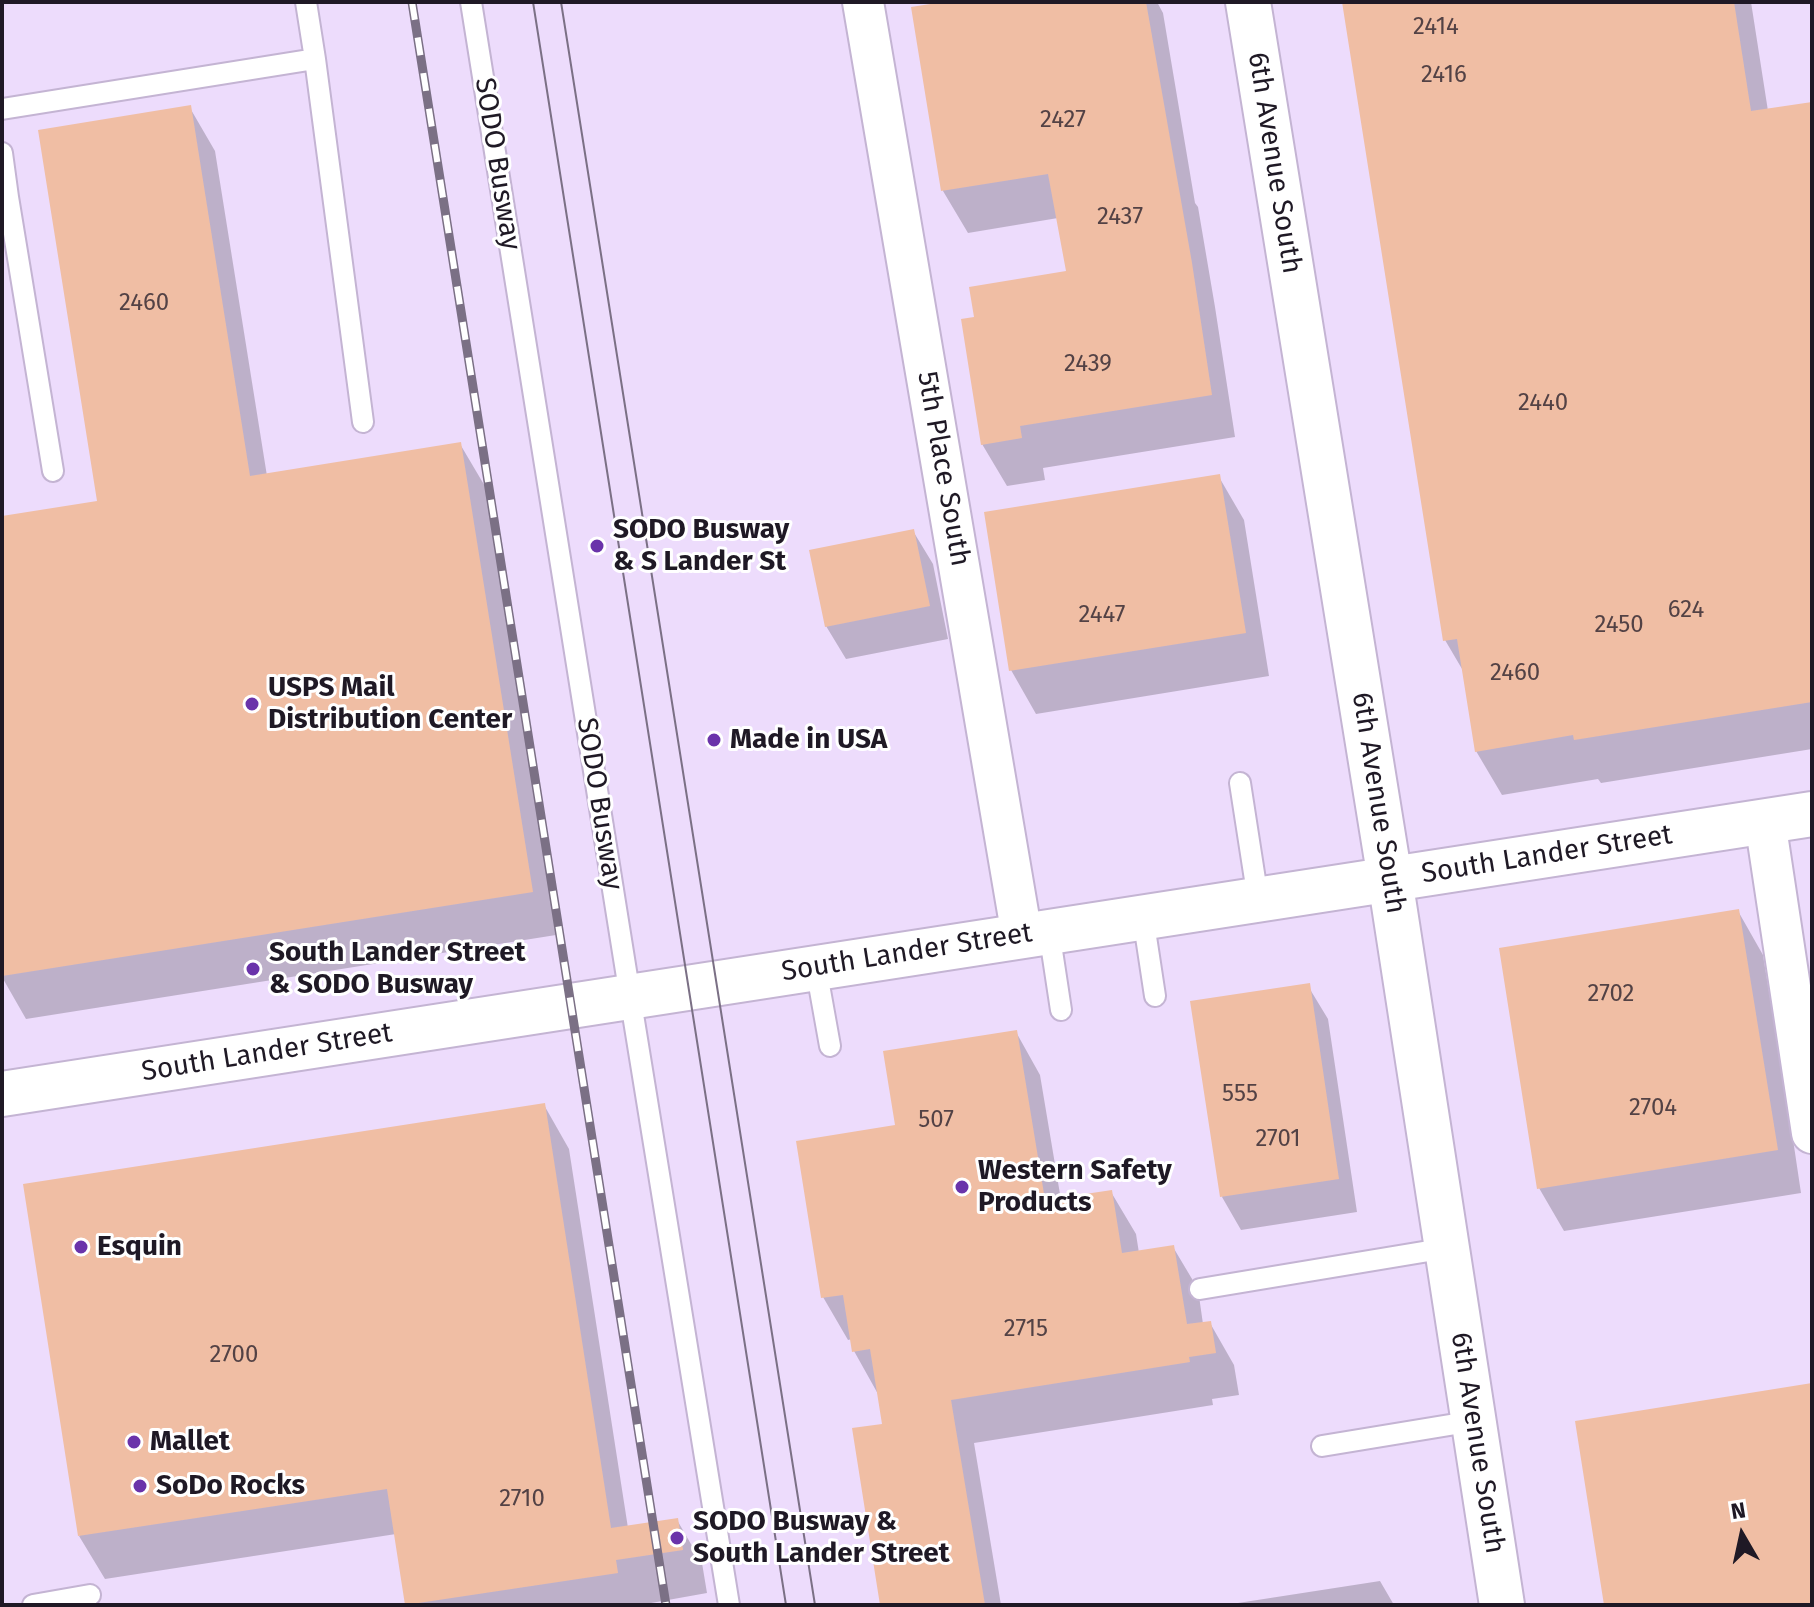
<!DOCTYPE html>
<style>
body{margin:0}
#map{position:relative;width:1814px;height:1607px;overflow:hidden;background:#eddcfc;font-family:"Fira Sans",sans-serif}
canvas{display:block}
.frame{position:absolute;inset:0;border:4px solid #1f1925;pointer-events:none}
.north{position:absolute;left:1702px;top:1495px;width:80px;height:80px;-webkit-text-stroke:6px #fff;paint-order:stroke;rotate:351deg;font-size:22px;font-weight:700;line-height:32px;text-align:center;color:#1f1925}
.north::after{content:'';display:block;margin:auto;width:28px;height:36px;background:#1f1925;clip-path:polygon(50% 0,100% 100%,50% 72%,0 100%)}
</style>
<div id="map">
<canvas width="1814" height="1607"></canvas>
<div class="frame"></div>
<div class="north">N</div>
</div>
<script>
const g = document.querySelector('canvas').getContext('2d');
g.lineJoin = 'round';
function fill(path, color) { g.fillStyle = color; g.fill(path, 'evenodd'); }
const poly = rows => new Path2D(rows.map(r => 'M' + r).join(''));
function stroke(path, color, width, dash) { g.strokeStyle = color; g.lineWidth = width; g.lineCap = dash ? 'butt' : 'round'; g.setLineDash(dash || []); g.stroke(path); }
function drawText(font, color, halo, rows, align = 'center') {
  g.font = font + ' "Fira Sans",sans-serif'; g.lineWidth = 6; g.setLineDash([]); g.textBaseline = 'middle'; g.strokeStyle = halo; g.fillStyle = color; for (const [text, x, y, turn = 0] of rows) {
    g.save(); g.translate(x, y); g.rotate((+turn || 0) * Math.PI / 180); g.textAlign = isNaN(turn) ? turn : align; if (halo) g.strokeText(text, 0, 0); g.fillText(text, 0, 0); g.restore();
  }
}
fill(poly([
 [955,2,1157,2,1163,13,1195,203,1198,207,1215,307,1235,437,1043,468,1045,480,1007,486,982,444,976,318,1068,273,1058,218,968,233,943,191],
 [1345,2,1751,2,1768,111,1812,104,1812,749,1601,783,1598,779,1502,795,1476,751,1465,674,1445,640],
 [190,108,215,151,267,476,460,444,486,488,556,935,26,1019,2,977,2,518,100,502],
 [1219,477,1244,520,1269,676,1036,714,1011,670],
 [913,531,933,564,948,639,846,659,826,626],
 [1738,911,1763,955,1776,1034,1796,1070,1805,1124,1791,1126,1801,1193,1564,1231,1539,1188],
 [1308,986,1328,1019,1357,1212,1241,1230,1222,1197],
 [1016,1032,1040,1075,1061,1200,1111,1192,1136,1234,1139,1253,1173,1247,1198,1289,1203,1324,1210,1323,1234,1365,1239,1395,1212,1399,1213,1405,974,1443,1001,1605,882,1605,884,1426,878,1394,854,1351,852,1339,848,1340,823,1297,897,1127],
 [544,1105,569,1149,628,1528,677,1520,702,1563,707,1593,640,1605,407,1605,396,1534,105,1579,79,1536],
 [1380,1581,1394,1605,1225,1605]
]), '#0003');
fill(poly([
 [943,2,1146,2,1192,263,1212,395,1020,426,1022,438,981,445,961,319,974,317,969,287,1066,271,1048,174,941,191,911,7],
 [1342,2,1734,2,1751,111,1812,102,1812,702,1574,740,1573,735,1475,752,1457,639,1443,641],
 [191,105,250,476,461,442,533,892,2,976,2,516,97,501,38,130],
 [1220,474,1246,633,1009,671,984,512],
 [914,529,930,606,825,627,809,550],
 [1739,909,1778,1150,1537,1189,1499,948],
 [1310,983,1339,1179,1220,1197,1190,1001],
 [1017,1030,1045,1200,1112,1190,1122,1253,1174,1245,1187,1324,1211,1321,1216,1353,1189,1357,1190,1362,951,1400,985,1605,880,1605,852,1428,882,1424,870,1349,852,1352,843,1295,821,1298,796,1141,895,1125,883,1051],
 [545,1103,611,1528,678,1518,683,1550,616,1560,618,1573,405,1605,387,1489,78,1536,23,1184],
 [1812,1383,1812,1605,1604,1605,1575,1421]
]), '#f0bea4');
const lane = poly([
 [471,2,630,996,729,1605],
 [315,59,363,422],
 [2,109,315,59,306,2],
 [2,153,8,197],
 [2,198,8,197,53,471],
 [1240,783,1258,899],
 [1143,917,1155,996],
 [1049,931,1061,1010],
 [816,968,830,1046],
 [1200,1289,1447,1248],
 [1322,1446,1474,1421],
 [33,1605,90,1595]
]);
const street = poly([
 [863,2,1022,936],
 [1765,821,1812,1133]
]);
const secondary = poly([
 [1248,2,1390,879,1502,1605],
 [2,1094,1812,814]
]);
stroke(lane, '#c4b4d3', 24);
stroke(street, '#c4b4d3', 44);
stroke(secondary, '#c4b4d3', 48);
stroke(lane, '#fff', 20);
stroke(street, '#fff', 40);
stroke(secondary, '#fff', 44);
stroke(poly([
 [533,2,786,1605],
 [561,2,815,1605]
]), '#7b7085', 2);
const rail = poly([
 [412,2,666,1605]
]);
stroke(rail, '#7b7085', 9);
stroke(rail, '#fff', 6, [18]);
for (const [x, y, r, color] of [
 [597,546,8,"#6a33aa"],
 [252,704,8,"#6a33aa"],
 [714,740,8,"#6a33aa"],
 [253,969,8,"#6a33aa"],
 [962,1187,8,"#6a33aa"],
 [81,1247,8,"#6a33aa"],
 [134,1442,8,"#6a33aa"],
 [140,1486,8,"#6a33aa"],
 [677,1538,8,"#6a33aa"]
]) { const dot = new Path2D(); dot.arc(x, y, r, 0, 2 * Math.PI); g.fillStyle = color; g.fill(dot); stroke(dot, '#fff', 3); }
drawText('24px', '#534245', null, [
 ["2414",1436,27],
 ["2416",1444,75],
 ["2427",1063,120],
 ["2437",1120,217],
 ["2460",144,303],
 ["2439",1088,364],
 ["2440",1543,403],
 ["624",1686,610],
 ["2447",1102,615],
 ["2450",1619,625],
 ["2460",1515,673],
 ["2702",1611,994],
 ["555",1240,1094],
 ["2704",1653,1108],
 ["507",936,1120],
 ["2701",1278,1139],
 ["2715",1026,1329],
 ["2700",234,1355],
 ["2710",522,1499]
]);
drawText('28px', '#1f1925', '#fff', [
 ["6th Avenue South",1274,163,81],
 ["SODO Busway",497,164,81],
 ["5th Place South",943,469,80],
 ["6th Avenue South",1378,803,81],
 ["SODO Busway",599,804,81],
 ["South Lander Street",1547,855,-9],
 ["South Lander Street",907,953,-9],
 ["South Lander Street",267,1053,-9],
 ["6th Avenue South",1477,1443,81]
]);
drawText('bold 28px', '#1f1925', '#fff', [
 ["SODO Busway",613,530],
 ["& S Lander St",613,562],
 ["USPS Mail",268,688],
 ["Distribution Center",268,720],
 ["Made in USA",730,740],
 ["South Lander Street",269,953],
 ["& SODO Busway",269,985],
 ["Western Safety",978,1171],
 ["Products",978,1203],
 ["Esquin",97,1247],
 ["Mallet",150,1442],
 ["SoDo Rocks",156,1486],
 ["SODO Busway &",693,1522],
 ["South Lander Street",693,1554]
], 'left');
</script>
